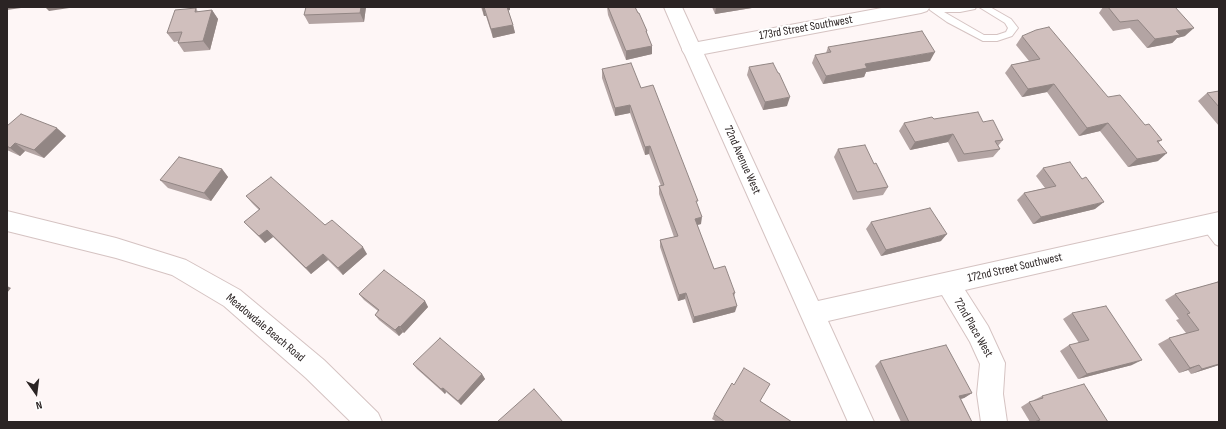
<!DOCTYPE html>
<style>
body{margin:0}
#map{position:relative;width:1226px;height:429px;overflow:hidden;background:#fef6f6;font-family:"Sofia Sans Condensed",sans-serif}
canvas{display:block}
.frame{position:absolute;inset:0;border:8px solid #2b2424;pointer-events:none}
.north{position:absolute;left:16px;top:373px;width:40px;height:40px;-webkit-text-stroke:3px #fff;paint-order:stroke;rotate:166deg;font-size:11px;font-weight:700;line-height:16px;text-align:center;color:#2b2424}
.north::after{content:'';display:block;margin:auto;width:14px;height:18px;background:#2b2424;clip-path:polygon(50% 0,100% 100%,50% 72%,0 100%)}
</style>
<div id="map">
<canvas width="1226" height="429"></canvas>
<div class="frame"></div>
<div class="north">N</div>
</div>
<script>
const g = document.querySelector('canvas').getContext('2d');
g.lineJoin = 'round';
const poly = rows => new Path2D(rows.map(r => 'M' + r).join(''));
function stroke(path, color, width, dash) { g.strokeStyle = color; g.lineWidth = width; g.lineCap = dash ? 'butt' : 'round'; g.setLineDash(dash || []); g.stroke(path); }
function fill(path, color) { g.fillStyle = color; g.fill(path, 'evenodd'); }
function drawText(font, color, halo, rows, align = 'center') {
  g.font = font + ' "Sofia Sans Condensed",sans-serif'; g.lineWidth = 4; g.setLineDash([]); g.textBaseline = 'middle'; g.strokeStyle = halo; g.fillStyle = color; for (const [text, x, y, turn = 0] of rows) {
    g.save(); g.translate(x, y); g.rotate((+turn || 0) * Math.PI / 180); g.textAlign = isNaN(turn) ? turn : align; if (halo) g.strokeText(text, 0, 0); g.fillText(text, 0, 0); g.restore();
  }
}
const service = poly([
 [929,7,976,7,975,9,960,12,944,12,984,35,997,35,1006,32,1008,28,1005,23,979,7,990,7,1011,19,1018,28,1012,36,997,41,983,41,947,22,930,10,929,7],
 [1206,219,1210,221,1219,232,1219,246,1215,244,1202,227,1200,224,1202,221,1206,219]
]);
const minor = poly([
 [664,7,682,7,698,42,887,7,930,7,927,11,921,13,704,54,818,301,1219,212,1219,232,965,290,988,326,1005,363,1003,394,1007,422,981,422,977,394,980,364,970,342,942,295,828,321,874,422,848,422,685,55,682,50,682,49,664,7],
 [7,211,116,238,186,260,240,290,324,360,378,413,382,422,351,422,306,378,224,306,172,275,116,258,7,231,7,211]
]);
stroke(service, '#d5c3c2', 2);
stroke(minor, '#d5c3c2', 2);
fill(service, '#fff');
fill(minor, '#fff');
fill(poly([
 [306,7,366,7,364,22,309,24,304,15],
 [481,7,510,7,510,10,508,10,513,25,515,33,493,38,486,16,484,16],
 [607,7,635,7,647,31,647,34,652,54,626,60,608,15],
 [712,7,758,7,715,14],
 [1103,7,1175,7,1185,36,1177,38,1172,43,1147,48,1130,28,1113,31,1099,13],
 [196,8,198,12,212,10,218,19,210,50,184,52,178,43,179,41,174,42,167,33],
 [1022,36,1108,97,1145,125,1162,140,1159,142,1158,161,1128,167,1100,131,1079,136,1047,92,1022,97,1005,73,1011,65,1029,61,1016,45],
 [828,47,930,61,866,72,864,77,823,84,812,63,815,55,826,53],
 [749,67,787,106,763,110,747,75],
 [602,69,641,88,697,205,701,224,697,225,714,269,735,293,734,297,735,312,693,323,685,299,678,301,660,247,660,240,674,237,659,194,659,186,661,186,649,154,645,155,630,113,615,116,602,78],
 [1219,91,1219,126,1198,101,1207,93],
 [934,119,983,122,1003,140,998,146,1000,149,993,157,958,162,948,142,910,150,899,131,904,123],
 [7,126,66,136,44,158,25,151,20,156,7,150],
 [838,149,874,164,888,187,883,195,853,200,834,157],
 [1043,168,1082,179,1095,209,1033,224,1017,200,1024,193,1045,188,1036,176],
 [222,169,228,177,211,201,168,188,160,180],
 [246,196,325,225,367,254,343,275,328,260,311,274,273,237,265,243,244,222,259,210,252,203],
 [871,222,941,241,881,256,866,229],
 [1218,282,1219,365,1191,374,1188,370,1179,373,1158,344,1169,338,1186,333,1176,320,1179,319,1165,300,1175,294],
 [359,294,425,301,428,307,404,333,403,332,399,336,379,320,375,315,378,311,364,300],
 [1072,313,1132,365,1078,379,1060,351,1069,345,1079,343,1063,319],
 [880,361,972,393,964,398,961,399,972,422,901,422,875,366],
 [413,364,482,374,485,379,461,405,446,392,445,394,417,369],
 [1042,396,1108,422,1030,422,1021,407,1029,402,1034,401,1034,400],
 [760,401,792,422,717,422,712,419,714,414]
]), '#b3a4a3');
fill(poly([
 [7,7,28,7,7,10],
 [45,7,76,7,49,11],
 [361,7,366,7,364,22,360,13],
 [482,7,484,7,486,16,484,16],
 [507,7,510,7,510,10,507,11],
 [716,7,758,7,715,14],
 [212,10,218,19,210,50,203,41],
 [513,25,515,33,493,38,491,29],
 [1194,28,1185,36,1177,38,1172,43,1147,48,1155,39,1176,31],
 [652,46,652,54,626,60,626,51],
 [935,52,930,61,866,72,864,77,823,84,826,76,865,64],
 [1054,84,1047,92,1022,97,1028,89],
 [790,97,787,106,763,110,765,102],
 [630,105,630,113,615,116,615,108],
 [1108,123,1100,131,1079,136,1087,128],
 [57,128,66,136,44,158,34,150],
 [953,134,948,142,910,150,915,142],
 [15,143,25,151,20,156,10,148],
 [650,146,649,154,645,155,645,147],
 [1167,153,1158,161,1128,167,1137,159],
 [222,169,228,177,211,201,204,193],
 [1104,202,1095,209,1033,224,1041,217],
 [702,217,701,224,693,226,695,219],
 [267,230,273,237,265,243,259,236],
 [947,234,941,241,881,256,886,250],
 [363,247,367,254,343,275,338,268],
 [323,254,328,260,311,274,306,268],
 [7,286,11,288,7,293],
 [686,293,685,299,678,301,679,295],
 [425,301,428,307,404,333,400,327],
 [737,306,735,312,693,323,694,317],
 [399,326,403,332,399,336,395,330],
 [1142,360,1132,365,1078,379,1087,374],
 [1219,364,1219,365,1191,374,1202,369],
 [1199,365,1188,370,1179,373,1190,368],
 [482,374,485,379,461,405,458,401],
 [443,388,446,392,445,394,441,389],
 [972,393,964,398,952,401,959,396]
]), '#928684');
const building = poly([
 [306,7,361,7,360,13,304,15,306,7],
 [484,7,507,7,513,25,491,29,484,7],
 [608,7,635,7,638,13,639,13,647,31,646,31,652,46,626,51,608,7],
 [1108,7,1175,7,1194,28,1176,31,1180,35,1155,39,1138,20,1120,22,1108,7],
 [196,8,195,12,212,10,203,41,178,43,182,32,167,33,175,10,196,8],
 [1049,27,1108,97,1120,95,1145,125,1149,124,1162,140,1157,141,1167,153,1137,159,1108,123,1087,128,1054,84,1028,89,1011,65,1040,59,1022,36,1036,30,1049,27],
 [922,31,935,52,865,64,867,68,826,76,815,55,831,52,828,47,922,31],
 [631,63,641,88,653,85,698,201,696,201,702,217,695,219,714,269,725,266,735,293,733,293,737,306,694,317,686,293,679,295,660,240,678,236,659,186,664,185,650,146,645,147,630,105,615,108,602,69,631,63],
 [773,63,778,73,779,73,790,97,765,102,749,67,773,63],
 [1219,91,1219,107,1207,93,1219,91],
 [978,112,983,122,993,120,1003,140,995,141,1000,149,964,154,953,134,915,142,904,123,932,117,934,119,978,112],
 [21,114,57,128,34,150,15,143,10,148,7,146,7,126,21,114],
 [865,145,874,164,876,163,888,187,857,192,838,149,865,145],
 [179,157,222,169,204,193,160,180,179,157],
 [1070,162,1082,179,1086,177,1104,202,1041,217,1024,193,1056,186,1043,168,1070,162],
 [271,177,325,225,332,220,363,247,338,268,323,254,306,268,267,230,259,236,244,222,260,209,246,196,271,177],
 [930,208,947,234,886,250,871,222,930,208],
 [384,270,425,301,400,327,399,326,395,330,375,315,379,310,359,294,384,270],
 [1218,282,1219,283,1219,364,1202,369,1199,365,1190,368,1169,338,1199,330,1187,314,1190,313,1175,294,1218,282],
 [1106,306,1142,360,1087,374,1069,345,1089,340,1072,313,1106,306],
 [440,338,482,374,458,401,443,388,441,389,413,364,440,338],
 [946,345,972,393,959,396,972,422,909,422,880,361,946,345],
 [744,368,770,384,760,401,792,422,725,422,714,414,732,383,734,385,744,368],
 [1084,384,1108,422,1034,422,1040,420,1029,402,1043,398,1042,396,1084,384],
 [534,389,563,422,497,422,534,389]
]);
fill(building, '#d0bfbd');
stroke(building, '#928684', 1);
drawText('12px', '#2b2424', '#fff', [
 ["173rd Street Southwest",806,28,-10],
 ["72nd Avenue West",742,160,66],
 ["172nd Street Southwest",1015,268,-13],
 ["Meadowdale Beach Road",265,328,40],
 ["72nd Place West",973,328,60]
]);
</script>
